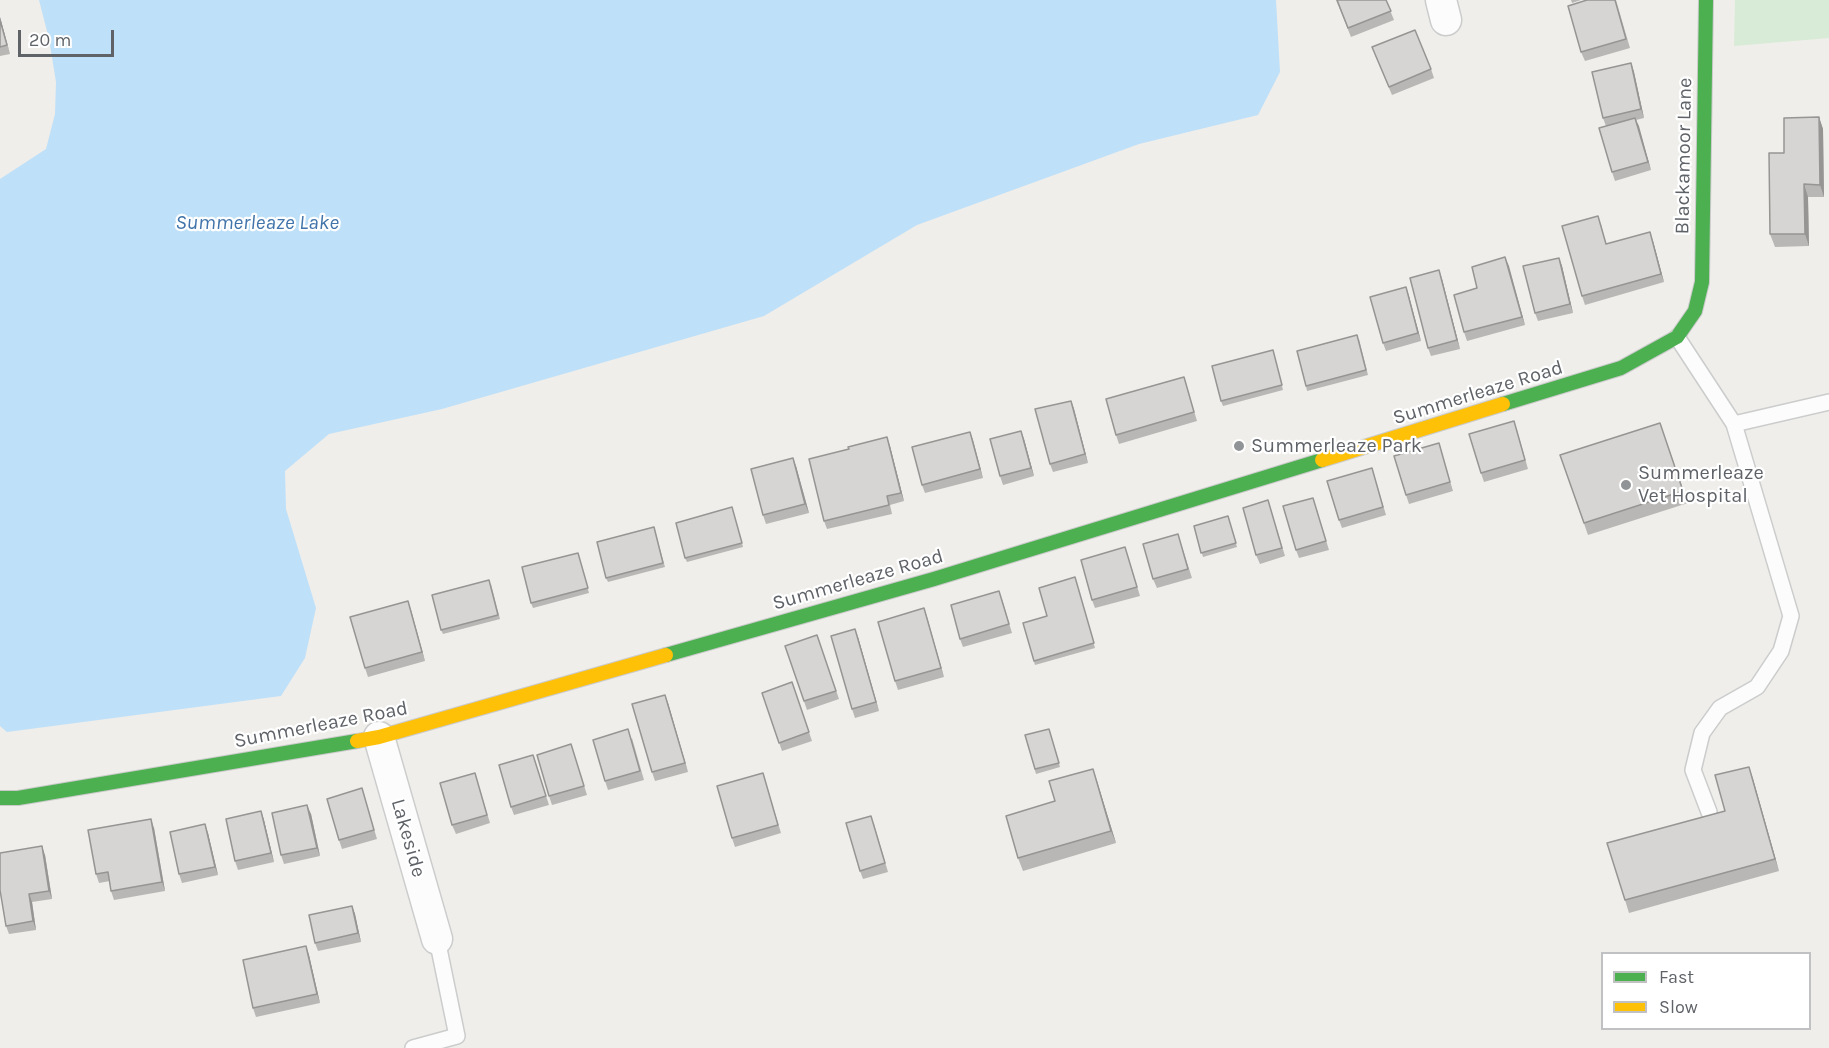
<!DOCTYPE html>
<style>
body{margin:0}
#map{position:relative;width:1829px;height:1048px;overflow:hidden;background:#efeeea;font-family:Karla,sans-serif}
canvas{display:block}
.legend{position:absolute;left:1601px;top:952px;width:210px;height:78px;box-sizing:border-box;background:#fff;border:2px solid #bfc1c3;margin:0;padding:8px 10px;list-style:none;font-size:18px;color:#5f6368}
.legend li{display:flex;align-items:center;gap:12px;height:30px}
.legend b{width:30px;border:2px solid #bfc1c3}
.scale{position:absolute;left:18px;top:30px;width:96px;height:27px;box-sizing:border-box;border:3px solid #5f6368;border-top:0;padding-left:8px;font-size:18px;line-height:21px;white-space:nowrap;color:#5f6368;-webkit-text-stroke:4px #fff;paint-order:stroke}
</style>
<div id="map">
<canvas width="1829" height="1048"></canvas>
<ul class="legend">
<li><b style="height:8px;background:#4caf50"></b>Fast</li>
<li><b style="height:8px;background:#ffc107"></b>Slow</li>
</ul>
<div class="scale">20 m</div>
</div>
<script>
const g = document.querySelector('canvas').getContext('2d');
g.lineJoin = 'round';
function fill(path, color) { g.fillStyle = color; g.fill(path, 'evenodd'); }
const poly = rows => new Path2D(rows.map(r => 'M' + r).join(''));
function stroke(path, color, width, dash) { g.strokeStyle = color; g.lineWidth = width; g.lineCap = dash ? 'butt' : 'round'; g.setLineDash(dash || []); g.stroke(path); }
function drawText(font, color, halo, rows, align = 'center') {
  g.font = font + ' Karla,sans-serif'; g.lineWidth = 4.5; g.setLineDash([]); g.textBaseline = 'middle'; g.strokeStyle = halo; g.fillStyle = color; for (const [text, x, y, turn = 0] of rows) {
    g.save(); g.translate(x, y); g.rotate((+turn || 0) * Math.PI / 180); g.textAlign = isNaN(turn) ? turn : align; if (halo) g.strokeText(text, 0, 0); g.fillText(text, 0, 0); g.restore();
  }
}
fill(poly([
 [1735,0,1829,0,1829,38,1734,46]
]), '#d8ebd6');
fill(poly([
 [39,0,1276,0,1280,72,1258,115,1139,144,917,225,764,316,442,409,329,434,285,471,286,509,316,608,305,658,281,696,7,732,0,726,0,179,46,149,55,114,56,82,49,39]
]), '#bfe0f9');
const lane = poly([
 [1677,337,1734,424,1829,402],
 [1709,812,1693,770,1702,733,1720,708,1757,687,1781,651,1791,616,1734,424],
 [413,1048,457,1036,437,939]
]);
const street = poly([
 [1441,0,1446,20],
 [379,737,437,939]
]);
const fast = poly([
 [1503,404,1621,368,1677,337,1695,311,1702,282,1706,0],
 [666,655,934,579,1322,460],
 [0,798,18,798,357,741]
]);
const slow = poly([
 [1322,460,1503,404],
 [357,741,379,737,666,655]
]);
stroke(lane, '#cbcccc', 18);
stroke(street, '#cbcccc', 33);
stroke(fast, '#cacacb', 16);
stroke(slow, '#cacacb', 16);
stroke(lane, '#fdfcfc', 15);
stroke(street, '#fdfcfc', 30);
stroke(fast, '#4caf50', 14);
stroke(slow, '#ffc107', 14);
fill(poly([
 [1336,0,1386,0,1394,20,1351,37],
 [1571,0,1581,0,1572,3],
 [1587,0,1616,0,1630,48,1585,61,1581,52],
 [0,17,10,54,0,56],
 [1375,55,1431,69,1434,78,1392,95],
 [1631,63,1634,72,1644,118,1636,120,1651,170,1615,181,1612,172,1606,126,1603,118],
 [1819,117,1823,129,1824,197,1808,197,1809,246,1775,247,1770,234,1784,153],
 [1601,224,1606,244,1653,241,1664,282,1585,305,1582,296],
 [1505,257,1525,325,1467,341,1464,332,1477,288],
 [1559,258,1562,266,1573,313,1538,321,1535,313],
 [1442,279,1460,349,1431,356,1428,348],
 [1406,287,1421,341,1386,351,1383,343],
 [1359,339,1368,375,1307,391,1306,386],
 [1274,354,1283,390,1223,406,1221,401],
 [1184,377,1197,421,1119,444,1116,435],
 [1071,401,1074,409,1088,463,1053,472,1050,464],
 [1660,423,1688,503,1588,535,1560,455],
 [1517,430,1528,469,1484,482,1481,473],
 [970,432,983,478,925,493,922,485],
 [1024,439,1034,476,1003,485,1000,476],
 [1439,443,1453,491,1409,504,1406,495],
 [890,446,904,501,890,505,892,514,827,529,824,521,849,449],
 [796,466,809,513,766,524,763,515],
 [1372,468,1386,515,1342,528,1339,520],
 [1313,498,1329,550,1299,558,1296,550],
 [1268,500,1285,556,1260,564,1256,555],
 [732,507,743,547,687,562,685,558],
 [1228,516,1237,547,1203,557,1194,526],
 [654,527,665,567,608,582,606,578],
 [1178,534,1192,578,1157,588,1153,579],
 [578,553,589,593,533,608,531,603],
 [1128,556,1140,596,1095,608,1092,600],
 [1075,577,1095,648,1035,665,1023,623,1047,616],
 [491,584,500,619,443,634,441,630],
 [1002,599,1012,633,963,647,960,639],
 [408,601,425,661,368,677,365,668],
 [924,608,944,677,898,690,895,681],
 [817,635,839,699,807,710,785,646],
 [858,637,879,711,855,718,852,709],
 [792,682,812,741,782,751,762,693],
 [668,703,688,772,655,781,652,772],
 [1049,729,1060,767,1036,774,1025,735],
 [632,738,644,780,608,790,605,781],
 [571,744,587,795,552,805,549,796],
 [533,755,549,805,514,815,511,807],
 [1749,767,1753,779,1779,871,1629,913,1625,900,1725,811],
 [1093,769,1116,843,1023,871,1018,858,1055,801],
 [475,773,490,823,456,834,452,825],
 [763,773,781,833,735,847,732,838],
 [362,788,377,839,342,849,339,840],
 [261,811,264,820,274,862,238,870,235,861],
 [311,814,320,856,284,864,281,855],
 [874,824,888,872,863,879,860,871],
 [154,828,165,891,114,900,111,891,110,881,99,883,96,874],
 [208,833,218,875,182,883,179,874],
 [45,855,52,899,32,902,36,930,9,934,6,926],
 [352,906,355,914,361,942,318,951,315,943],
 [306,946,309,955,320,1003,256,1017,253,1008]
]), '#b8b7b5');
fill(poly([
 [0,17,10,54,0,20],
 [1631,63,1634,72,1644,118,1641,109],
 [1819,117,1823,129,1824,197,1820,185],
 [1635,118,1639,126,1651,170,1648,162],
 [1804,184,1808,197,1809,246,1805,234],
 [1650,232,1653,241,1664,282,1661,274],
 [1505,257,1509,266,1525,325,1522,317],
 [1559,258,1562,266,1573,313,1570,304],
 [1439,270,1442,279,1460,349,1457,340],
 [1406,287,1409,296,1421,341,1418,333],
 [1071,401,1074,409,1088,463,1085,454],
 [1021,431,1024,439,1034,476,1031,468],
 [970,432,973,440,983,478,980,469],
 [887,437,890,446,904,501,901,493],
 [793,458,796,466,809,513,805,504],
 [408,601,411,610,425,661,422,652],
 [924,608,927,617,944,677,941,668],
 [855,629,858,637,879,711,876,702],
 [665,695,668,703,688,772,685,763],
 [1749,767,1753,779,1779,871,1775,859],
 [1093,769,1097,781,1116,843,1111,831],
 [307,805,311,814,320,856,317,848],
 [261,811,264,820,274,862,271,853],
 [151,819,154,828,165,891,162,882],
 [205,824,208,833,218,875,215,867],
 [42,846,45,855,52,899,49,891],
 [29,894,32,902,36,930,33,921],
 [352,906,355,914,361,942,358,933],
 [306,946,309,955,320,1003,317,994]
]), '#969594');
const building = poly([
 [1337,0,1386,0,1391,11,1348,28,1337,0],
 [1587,0,1615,0,1626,39,1581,52,1568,6,1587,0],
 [0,20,7,45,0,47,0,20],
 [1415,30,1431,69,1389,87,1372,47,1415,30],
 [1631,63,1641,109,1603,118,1592,72,1631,63],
 [1819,117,1820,185,1804,184,1805,234,1770,234,1769,153,1784,153,1784,118,1819,117],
 [1635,118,1648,162,1612,172,1599,128,1635,118],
 [1598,216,1606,244,1650,232,1661,274,1582,296,1562,226,1598,216],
 [1505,257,1522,317,1464,332,1454,295,1477,288,1472,267,1505,257],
 [1559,258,1570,304,1535,313,1523,266,1559,258],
 [1439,270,1457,340,1428,348,1410,278,1439,270],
 [1406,287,1418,333,1383,343,1370,297,1406,287],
 [1357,335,1366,370,1306,386,1297,351,1357,335],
 [1273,350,1282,385,1221,401,1212,366,1273,350],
 [1184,377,1194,412,1116,435,1106,399,1184,377],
 [1071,401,1085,454,1050,464,1035,409,1071,401],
 [1514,421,1525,460,1481,473,1469,434,1514,421],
 [1660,423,1683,491,1584,523,1560,455,1660,423],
 [1021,431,1031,468,1000,476,990,439,1021,431],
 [970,432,980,469,922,485,912,447,970,432],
 [887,437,901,493,887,496,889,505,824,521,809,459,849,449,848,447,887,437],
 [1439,443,1450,482,1406,495,1394,456,1439,443],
 [793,458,805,504,763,515,751,469,793,458],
 [1372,468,1383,507,1339,520,1327,481,1372,468],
 [1313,498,1326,541,1296,550,1283,506,1313,498],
 [1268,500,1282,548,1256,555,1243,508,1268,500],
 [732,507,742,543,685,558,676,523,732,507],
 [1228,516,1236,543,1201,553,1194,526,1228,516],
 [654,527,663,563,606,578,597,542,654,527],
 [1178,534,1188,569,1153,579,1143,544,1178,534],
 [1125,547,1137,587,1092,600,1081,560,1125,547],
 [578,553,588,588,531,603,522,567,578,553],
 [1075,577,1094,643,1034,661,1023,623,1047,616,1039,588,1075,577],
 [489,580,498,615,441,630,432,595,489,580],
 [999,591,1009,624,960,639,951,605,999,591],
 [408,601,422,652,365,668,350,617,408,601],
 [924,608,941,668,895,681,878,622,924,608],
 [855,629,876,702,852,709,831,636,855,629],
 [817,635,836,691,804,701,785,646,817,635],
 [792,682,809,732,779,743,762,693,792,682],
 [665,695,685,763,652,772,632,704,665,695],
 [628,729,640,771,605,781,593,740,628,729],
 [1049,729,1059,763,1035,769,1025,735,1049,729],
 [571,744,584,786,549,796,537,755,571,744],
 [533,755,546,796,511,807,499,765,533,755],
 [1749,767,1775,859,1625,900,1607,843,1725,811,1715,775,1749,767],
 [1093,769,1111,831,1018,858,1006,816,1055,801,1049,781,1093,769],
 [475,773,487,815,452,825,440,783,475,773],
 [763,773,778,825,732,838,717,786,763,773],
 [362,788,374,830,339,840,327,799,362,788],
 [307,805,317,848,281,855,272,813,307,805],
 [261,811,271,853,235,861,226,819,261,811],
 [871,816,885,863,860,871,846,823,871,816],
 [151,819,162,882,111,891,108,872,96,874,88,830,151,819],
 [205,824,215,867,179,874,170,832,205,824],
 [42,846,49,891,29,894,33,921,6,926,0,890,0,853,42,846],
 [352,906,358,933,315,943,309,915,352,906],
 [306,946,317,994,253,1008,243,960,306,946]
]);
fill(building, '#d6d5d3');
stroke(building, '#969594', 1.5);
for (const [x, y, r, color] of [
 [1239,446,6,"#919496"],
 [1626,485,6,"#919496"]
]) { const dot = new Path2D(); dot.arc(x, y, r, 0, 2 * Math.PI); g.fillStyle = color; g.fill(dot); stroke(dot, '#fff', 2); }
drawText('20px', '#5f6368', '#fff', [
 ["Blackamoor Lane",1684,156,-89],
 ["Summerleaze Road",1478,393,-17],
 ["Summerleaze Road",858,580,-16],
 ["Summerleaze Road",321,725,-11],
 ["Lakeside",408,838,74]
]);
drawText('20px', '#5f6368', '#fff', [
 ["Summerleaze Park",1251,446],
 ["Summerleaze",1638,473],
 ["Vet Hospital",1638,496]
], 'left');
drawText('italic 21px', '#4174aa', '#fff', [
 ["Summerleaze Lake",257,223]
]);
</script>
